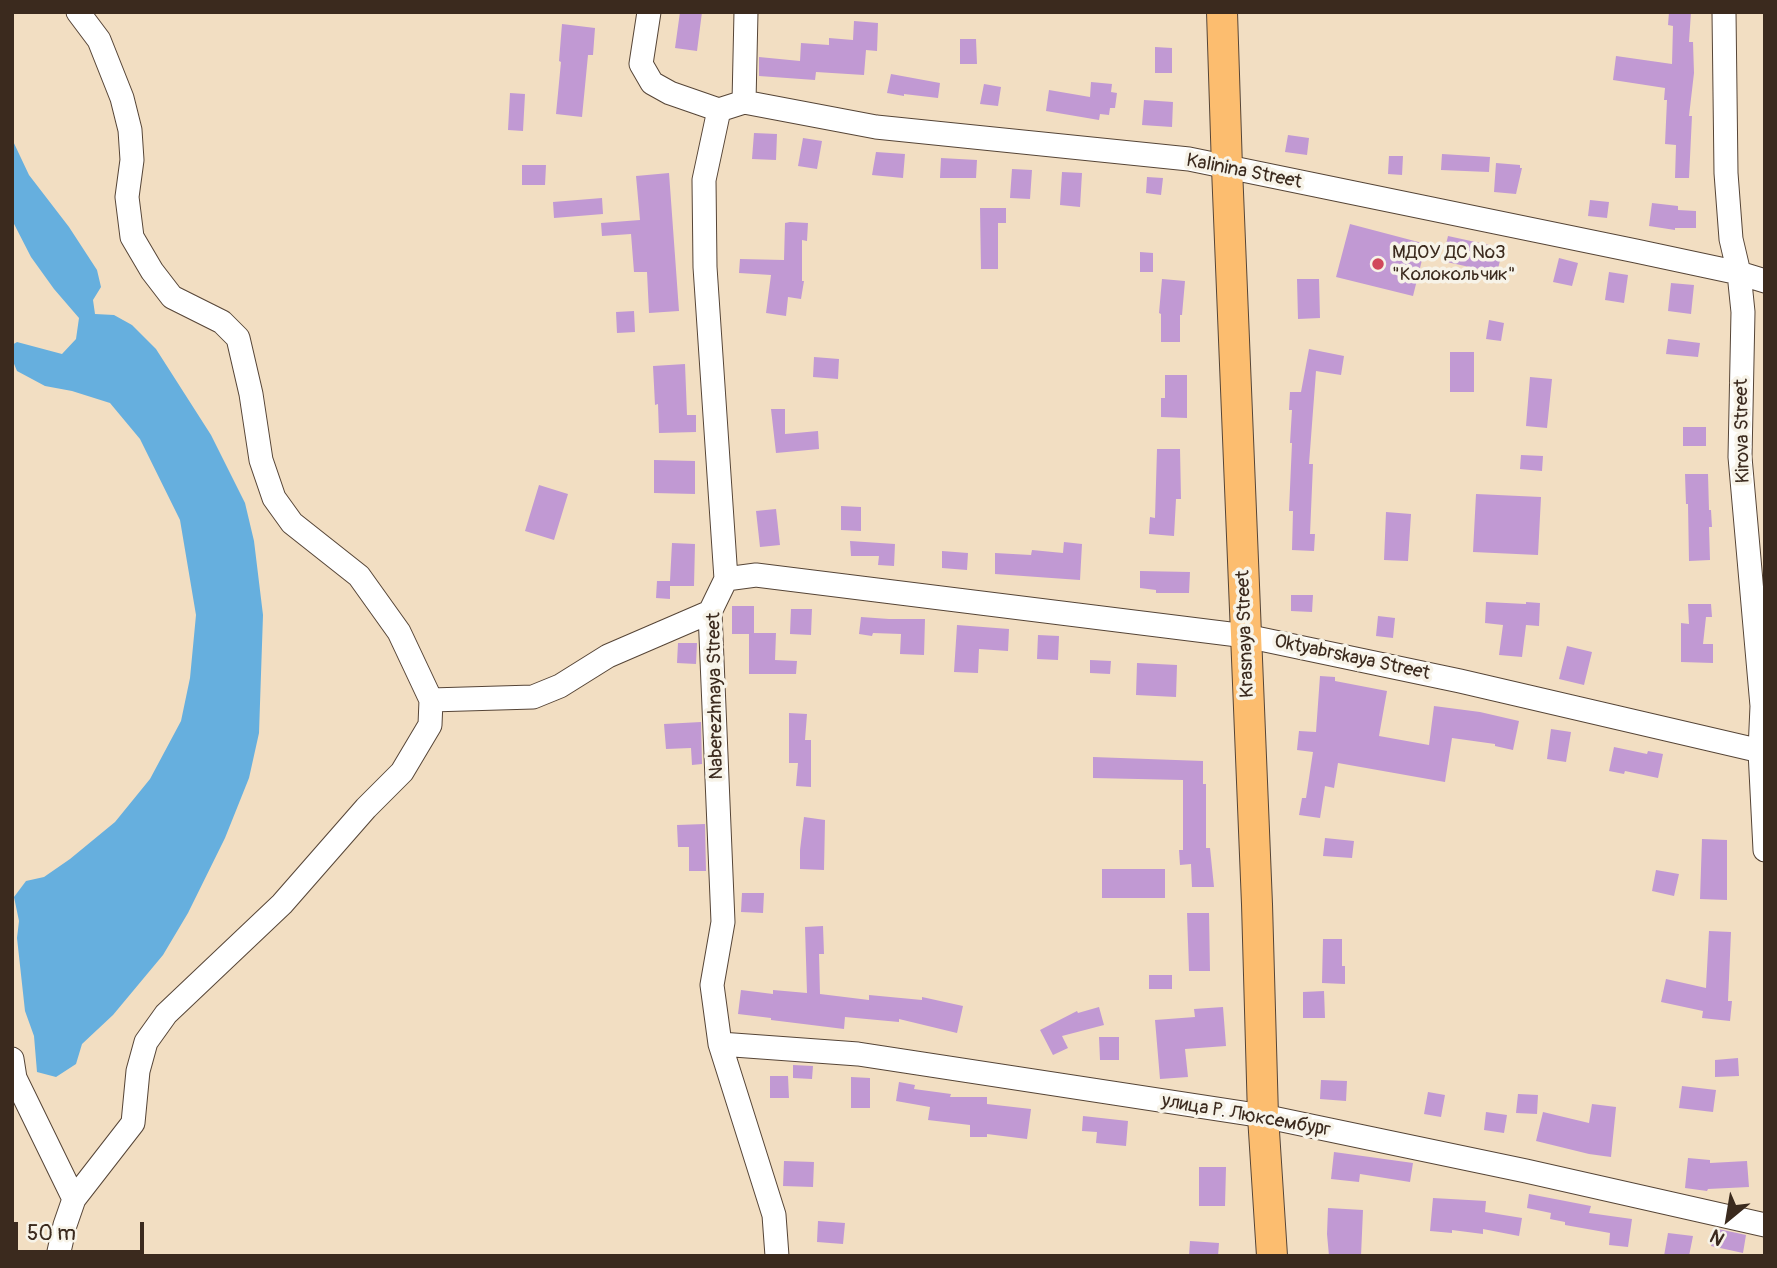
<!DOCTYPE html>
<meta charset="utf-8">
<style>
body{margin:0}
#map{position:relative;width:1777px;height:1268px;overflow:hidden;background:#f2dec2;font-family:Pangolin,sans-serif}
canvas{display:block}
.frame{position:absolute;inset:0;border:14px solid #3b2a1e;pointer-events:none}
.north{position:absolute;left:1693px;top:1184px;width:70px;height:70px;-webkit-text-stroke:5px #f7f3e8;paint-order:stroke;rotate:210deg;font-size:19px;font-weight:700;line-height:28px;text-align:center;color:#3b2a1e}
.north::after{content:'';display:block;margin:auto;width:24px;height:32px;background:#3b2a1e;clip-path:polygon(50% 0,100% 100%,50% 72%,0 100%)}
.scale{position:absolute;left:14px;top:1222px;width:130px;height:32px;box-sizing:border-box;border:4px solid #3b2a1e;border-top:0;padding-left:9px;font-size:21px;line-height:24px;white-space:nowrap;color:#3b2a1e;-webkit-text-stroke:5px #f7f3e8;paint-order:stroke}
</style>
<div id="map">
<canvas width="1777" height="1268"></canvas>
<div class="frame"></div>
<div class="north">N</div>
<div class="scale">50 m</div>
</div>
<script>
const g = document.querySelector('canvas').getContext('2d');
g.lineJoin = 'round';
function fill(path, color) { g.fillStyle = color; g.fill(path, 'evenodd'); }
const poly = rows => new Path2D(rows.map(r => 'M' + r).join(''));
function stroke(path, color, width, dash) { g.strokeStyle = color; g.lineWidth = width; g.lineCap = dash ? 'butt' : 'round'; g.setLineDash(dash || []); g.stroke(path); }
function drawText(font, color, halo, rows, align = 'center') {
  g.font = font + ' Pangolin,sans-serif'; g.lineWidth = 7; g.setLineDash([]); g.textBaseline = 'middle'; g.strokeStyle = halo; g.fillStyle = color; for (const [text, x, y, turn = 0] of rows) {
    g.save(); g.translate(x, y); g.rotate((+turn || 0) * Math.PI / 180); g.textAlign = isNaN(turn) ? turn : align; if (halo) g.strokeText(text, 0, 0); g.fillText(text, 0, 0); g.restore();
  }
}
fill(poly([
 [12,139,29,175,69,227,97,270,101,287,93,300,95,314,114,315,132,325,156,349,211,435,245,503,254,541,263,615,259,733,249,778,225,838,188,913,163,955,113,1015,82,1044,76,1064,56,1077,37,1072,34,1036,25,1011,17,938,19,921,14,897,26,881,44,877,70,859,115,822,150,779,181,721,190,678,196,615,180,520,140,439,110,403,72,391,45,386,17,371,12,359,12,345,17,342,62,354,76,339,79,318,54,289,31,257,12,220]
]), '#66afde');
fill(poly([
 [680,12,702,12,697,51,675,48],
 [1669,12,1691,12,1689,42,1693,42,1694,73,1689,116,1692,116,1689,178,1675,178,1676,145,1665,144,1667,100,1664,100,1665,88,1613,80,1616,56,1672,64,1673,26,1668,25],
 [854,21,878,23,877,51,866,50,864,75,816,72,815,80,759,76,759,57,800,61,801,43,829,45,829,38,853,40],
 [562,24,595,28,593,55,588,55,582,117,556,114,561,62,559,61],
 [960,39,976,39,977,64,960,64],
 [1155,47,1172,48,1172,73,1155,73],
 [891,74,940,83,938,98,904,94,904,96,887,93],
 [1091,82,1112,84,1111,92,1117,93,1115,108,1110,108,1109,115,1100,114,1099,120,1046,111,1049,90,1090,97],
 [984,84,1001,87,998,106,980,104],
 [510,93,525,94,523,131,508,130],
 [1144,100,1173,102,1172,127,1142,125],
 [754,133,777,134,776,160,752,159],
 [1288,135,1309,138,1307,155,1285,152],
 [803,138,822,141,817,169,798,166],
 [876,152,905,154,903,178,872,175],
 [1442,154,1490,157,1489,172,1441,170],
 [1389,156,1403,156,1402,175,1388,174],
 [941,158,977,160,976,178,940,178],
 [1496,163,1520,165,1520,168,1522,168,1516,194,1494,192],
 [522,165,546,165,545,185,522,185],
 [1012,169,1032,170,1030,199,1010,198],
 [1062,172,1082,173,1080,207,1060,205],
 [669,173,679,311,649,313,647,272,634,272,631,234,602,236,601,223,640,220,636,176],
 [1147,177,1163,178,1161,195,1146,193],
 [602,198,603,214,554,218,553,202],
 [1590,200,1609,202,1607,218,1588,216],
 [1652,203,1678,206,1678,210,1696,211,1696,228,1675,228,1675,230,1649,226],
 [980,208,1006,208,1006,223,998,223,998,269,981,269],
 [790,222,808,223,807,241,802,240,802,281,804,281,801,299,788,297,786,316,766,313,771,275,739,273,740,259,784,260,785,223],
 [1350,224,1426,244,1413,296,1336,277],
 [1448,236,1503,248,1497,273,1442,261],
 [1140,252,1153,253,1153,272,1140,272],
 [1559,258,1578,263,1572,286,1553,282],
 [1609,272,1628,275,1624,303,1605,300],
 [1162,279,1185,281,1182,315,1180,315,1180,342,1161,342,1161,314,1159,313],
 [1297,279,1319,279,1320,318,1298,319],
 [1671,283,1694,285,1691,314,1668,311],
 [634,311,635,332,617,333,616,312],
 [1489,320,1504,323,1501,341,1486,339],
 [1668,339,1700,343,1698,357,1666,354],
 [1309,349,1344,356,1341,375,1316,371,1309,464,1313,464,1310,534,1315,534,1314,551,1292,550,1293,511,1289,511,1292,443,1290,443,1292,410,1289,410,1290,392,1301,392],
 [1450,352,1474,352,1474,392,1450,392],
 [814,357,839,359,838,379,813,377],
 [685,364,687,415,696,415,696,432,659,433,658,404,655,405,653,366],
 [1165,375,1187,375,1187,418,1161,417,1161,398,1165,398],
 [1530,377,1552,379,1547,428,1526,426],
 [771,409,785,409,785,434,818,431,819,449,776,453],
 [1683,427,1706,427,1706,446,1683,446],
 [1157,449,1180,449,1181,499,1176,499,1174,536,1149,534,1150,517,1155,518],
 [1521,455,1543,456,1542,471,1520,469],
 [654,460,695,461,695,494,654,493],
 [1685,474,1708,474,1709,510,1711,510,1712,527,1709,527,1710,560,1689,561,1688,504,1686,504],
 [539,485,568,494,554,540,525,531],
 [1476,494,1541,497,1538,555,1473,552],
 [841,506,861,507,861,531,841,530],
 [776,509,780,545,760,547,756,511],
 [1386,512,1411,514,1408,561,1384,560],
 [850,541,895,544,894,566,878,565,879,556,851,556],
 [1064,542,1082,544,1080,580,995,574,995,553,1031,555,1032,550,1063,553],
 [672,543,695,544,694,586,670,586,670,599,656,598,657,581,670,581],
 [942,551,968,553,967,570,942,568],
 [1140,571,1190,572,1189,593,1156,593,1156,590,1140,588],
 [1291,595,1313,595,1312,612,1291,611],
 [1486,602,1526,604,1526,602,1540,603,1539,626,1526,625,1522,657,1499,655,1503,625,1485,623],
 [1688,604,1711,604,1712,617,1706,617,1703,644,1713,644,1713,663,1681,662,1681,623,1689,624],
 [732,606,754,606,754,633,776,633,775,660,797,661,796,674,749,674,749,634,732,634],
 [791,609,812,609,811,635,790,634],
 [1378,616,1395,618,1393,638,1376,636],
 [861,617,889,619,925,619,924,655,900,654,901,634,873,633,872,636,859,634],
 [957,625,1009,629,1008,651,979,649,978,673,954,672],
 [1038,635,1059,636,1058,660,1037,659],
 [678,643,697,643,696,664,677,663],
 [1567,646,1592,652,1584,685,1559,679],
 [1090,660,1111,661,1110,674,1090,673],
 [1137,663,1177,665,1176,697,1136,695],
 [1320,676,1335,677,1335,681,1387,691,1379,736,1429,745,1434,706,1480,712,1519,721,1513,750,1495,746,1495,744,1452,738,1445,782,1338,763,1334,788,1325,786,1320,818,1299,815,1302,798,1306,798,1313,752,1297,750,1299,731,1316,732],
 [789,713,807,714,805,740,811,740,811,787,796,786,798,763,789,763],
 [701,722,702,764,692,765,691,748,666,749,664,724],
 [1551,729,1571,732,1566,762,1547,759],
 [1614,747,1647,754,1648,751,1663,754,1658,778,1625,771,1624,774,1609,771],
 [1093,757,1203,761,1203,784,1206,784,1206,848,1210,848,1214,887,1192,887,1191,864,1180,865,1179,850,1183,850,1183,780,1093,778],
 [804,817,825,820,824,870,800,869,800,850],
 [705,824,706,871,689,871,689,847,678,847,677,825],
 [1325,838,1354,841,1352,858,1323,856],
 [1702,839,1727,840,1727,900,1700,899],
 [1102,869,1165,869,1165,898,1102,898],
 [1656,870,1679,874,1674,896,1652,891],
 [742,893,764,893,763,913,741,912],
 [1187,913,1209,913,1210,971,1189,971],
 [823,926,824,954,819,954,820,994,869,1000,869,995,922,1000,922,997,963,1006,957,1033,899,1019,899,1022,845,1017,844,1029,771,1020,771,1018,738,1014,741,990,773,994,773,990,807,993,805,927],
 [1709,931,1731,932,1728,1001,1732,1001,1730,1021,1702,1018,1703,1011,1661,1002,1666,979,1706,988],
 [1323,939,1342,939,1342,966,1345,966,1345,984,1322,983],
 [1149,975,1172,975,1172,989,1149,989],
 [1324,991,1325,1018,1303,1018,1303,992],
 [1099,1007,1104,1025,1062,1036,1068,1048,1053,1055,1040,1030,1077,1011,1078,1013],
 [1223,1007,1226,1046,1185,1049,1188,1077,1160,1079,1155,1020,1195,1017,1194,1009],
 [1099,1037,1119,1037,1119,1060,1100,1060],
 [1738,1058,1739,1076,1715,1077,1715,1060],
 [793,1065,813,1066,812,1079,793,1078],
 [770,1076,788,1076,789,1098,770,1098],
 [851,1077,870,1078,870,1108,851,1108],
 [1321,1080,1347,1081,1346,1101,1320,1099],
 [899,1082,915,1085,914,1089,951,1094,950,1097,987,1097,987,1104,1031,1109,1027,1139,987,1134,987,1137,970,1137,970,1125,928,1120,930,1107,896,1101],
 [1682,1086,1716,1090,1713,1112,1679,1108],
 [1428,1092,1445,1095,1441,1117,1424,1114],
 [1518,1094,1538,1095,1537,1114,1516,1113],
 [1592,1104,1616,1107,1611,1157,1589,1154,1536,1141,1543,1112,1589,1123],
 [1486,1112,1507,1115,1504,1133,1484,1130],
 [1083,1116,1128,1121,1126,1146,1096,1143,1097,1132,1082,1131],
 [1334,1152,1413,1163,1410,1182,1360,1174,1359,1182,1331,1179],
 [1688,1158,1710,1160,1710,1163,1747,1161,1749,1187,1708,1189,1707,1191,1685,1188],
 [784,1161,814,1162,813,1187,783,1186],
 [1199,1167,1226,1167,1225,1206,1199,1206],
 [1529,1194,1591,1206,1589,1213,1632,1219,1628,1247,1609,1245,1610,1233,1565,1225,1565,1222,1550,1219,1551,1213,1527,1208],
 [1433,1198,1486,1201,1485,1212,1522,1218,1519,1236,1483,1229,1483,1234,1452,1230,1452,1233,1430,1231],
 [1328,1208,1363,1210,1361,1256,1329,1256,1327,1234],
 [818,1221,845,1223,843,1244,817,1242],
 [1714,1228,1746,1235,1743,1253,1711,1246],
 [1668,1233,1693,1236,1689,1256,1664,1256],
 [1190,1241,1219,1243,1218,1256,1189,1256]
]), '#c199d3');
const minor = poly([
 [78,12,99,40,122,98,130,130,132,160,127,197,132,237,152,271,172,297,222,322,238,338,251,394,261,460,274,498,292,523,359,576,399,632,431,700,533,697,560,686,608,656,710,612],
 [649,12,641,64,652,83,670,93,719,110,704,180,705,267,726,579,710,612,723,922,712,985,720,1044,774,1215,777,1256],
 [1724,12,1726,173,1731,239,1739,273,1743,312,1740,457,1762,706,1760,751,1765,850],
 [744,102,746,12],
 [719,110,744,102,876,127,1189,159,1636,251,1739,273,1765,281],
 [726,579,756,575,1246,636,1460,681,1765,752],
 [720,1044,858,1054,1263,1116,1526,1171,1765,1225],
 [12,1059,15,1078,74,1199],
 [58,1256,65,1225,74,1199,133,1123,138,1071,146,1042,166,1014,282,904,366,808,402,772,430,725,431,700]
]);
const major = poly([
 [1222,12,1227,168,1257,904,1263,1116,1272,1256]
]);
stroke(minor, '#564537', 25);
stroke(major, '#564537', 32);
stroke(minor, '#fff', 23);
stroke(major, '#fcbd6f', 30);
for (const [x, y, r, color] of [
 [1378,264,7,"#d1495b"]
]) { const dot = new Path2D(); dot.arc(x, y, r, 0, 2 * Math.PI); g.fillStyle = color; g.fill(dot); stroke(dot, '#f7f3e8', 2.5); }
drawText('19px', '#3b2a1e', '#f7f3e8', [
 ["Kalinina Street",1244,172,11],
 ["Kirova Street",1743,431,-91],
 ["Krasnaya Street",1246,634,-92],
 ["Oktyabrskaya Street",1352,658,12],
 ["Naberezhnaya Street",716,696,-91],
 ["улица Р. Люксембург",1246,1116,10]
]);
drawText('19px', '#3b2a1e', '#f7f3e8', [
 ["МДОУ ДС №3",1392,253],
 ["\"Колокольчик\"",1392,275]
], 'left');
</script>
